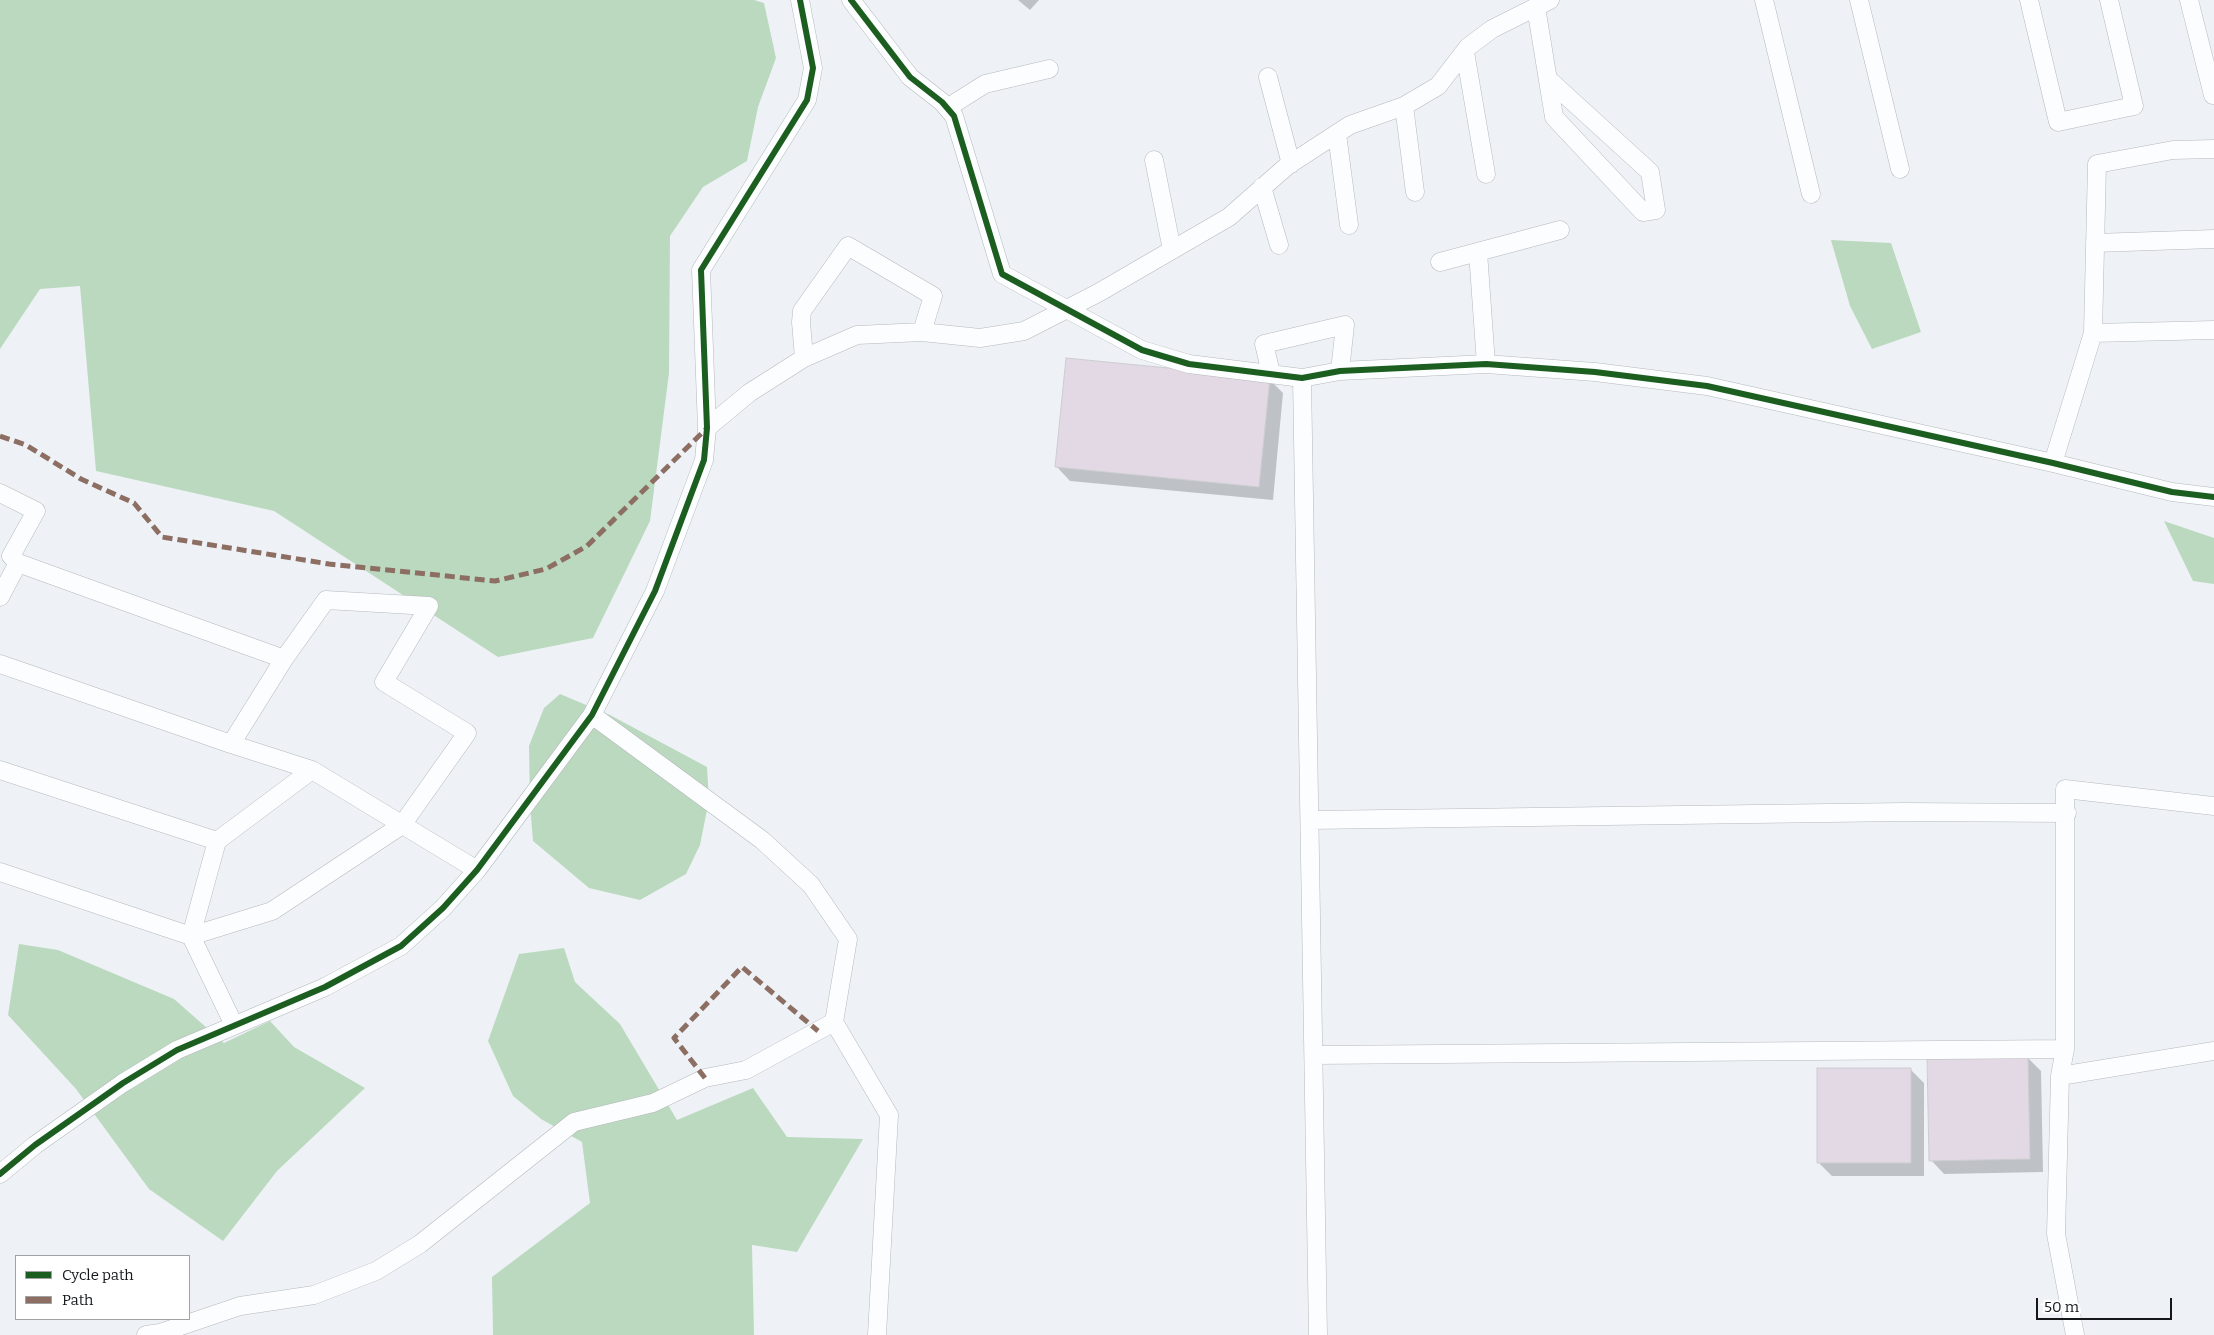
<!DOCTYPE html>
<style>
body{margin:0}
#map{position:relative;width:2214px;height:1335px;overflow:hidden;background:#eef2f7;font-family:Bitter,serif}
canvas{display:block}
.legend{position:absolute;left:15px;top:1255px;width:175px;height:65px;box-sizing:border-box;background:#fff;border:1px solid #a1a2a4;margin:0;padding:6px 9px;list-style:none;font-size:15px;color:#15171b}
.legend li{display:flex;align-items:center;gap:10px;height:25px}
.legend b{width:25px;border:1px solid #a1a2a4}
.scale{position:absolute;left:2036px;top:1298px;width:136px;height:22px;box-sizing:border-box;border:2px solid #15171b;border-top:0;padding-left:6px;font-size:15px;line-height:18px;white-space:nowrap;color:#15171b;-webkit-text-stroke:4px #fff;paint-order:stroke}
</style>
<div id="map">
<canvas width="2214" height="1335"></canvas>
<ul class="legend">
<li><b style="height:6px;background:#1b5e20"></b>Cycle path</li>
<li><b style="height:6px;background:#8d6e63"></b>Path</li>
</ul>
<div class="scale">50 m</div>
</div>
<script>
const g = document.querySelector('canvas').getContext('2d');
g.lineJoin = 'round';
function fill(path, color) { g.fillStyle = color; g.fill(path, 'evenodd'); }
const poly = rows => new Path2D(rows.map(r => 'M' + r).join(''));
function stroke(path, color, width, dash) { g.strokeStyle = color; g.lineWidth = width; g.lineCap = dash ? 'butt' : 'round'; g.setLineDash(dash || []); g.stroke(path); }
fill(poly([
 [0,0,754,0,764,3,776,58,758,107,747,161,703,187,670,236,669,373,650,521,593,638,498,657,274,511,96,471,80,286,40,289,0,349],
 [1831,240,1891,243,1921,332,1872,349,1850,306],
 [2164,521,2214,538,2214,584,2193,581],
 [560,694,610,715,707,767,709,800,700,845,686,874,640,900,589,888,533,841,530,804,529,746,544,708],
 [19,944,58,950,174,999,224,1043,270,1021,294,1047,365,1088,277,1171,223,1241,149,1189,76,1089,8,1015],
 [564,948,575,982,620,1024,677,1120,753,1088,787,1137,863,1139,797,1252,752,1245,754,1335,493,1335,492,1277,590,1203,582,1142,541,1119,513,1096,488,1041,519,954]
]), '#bbd9be');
fill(poly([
 [1018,0,1039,0,1030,10],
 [1269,379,1283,393,1273,500,1070,481,1057,467],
 [2027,1057,2041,1071,2043,1172,1944,1174,1931,1160],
 [1910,1069,1924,1083,1924,1176,1832,1176,1819,1163]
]), '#0003');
const building = poly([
 [1066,358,1270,378,1259,487,1055,467,1066,358],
 [2028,1056,2030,1159,1929,1161,1927,1058,2028,1056],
 [1817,1068,1911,1068,1911,1163,1817,1163,1817,1068]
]);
fill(building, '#e2d9e5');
stroke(building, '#cccdd0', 1);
const minor = poly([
 [851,0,910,77,942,102,954,116,1002,274,1142,350,1189,364,1302,378,1340,371,1486,364,1595,372,1707,386,2053,463,2172,492,2214,497],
 [1764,0,1811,194],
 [1859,0,1900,169],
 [2029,0,2058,122,2134,106,2109,0],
 [2189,0,2213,95],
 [1536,7,1554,117,1643,212,1656,210,1650,172,1548,79],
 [1465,52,1486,174],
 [1268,77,1291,164],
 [1404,106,1415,192],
 [947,108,985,84,1049,69],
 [1337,134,1349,225],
 [1154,160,1172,250],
 [1262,187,1279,245],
 [2095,243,2214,239],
 [1478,252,1486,364],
 [1440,262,1560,230],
 [2093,333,2214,330],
 [804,358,801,322,802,311,848,246,933,296,922,332],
 [1271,373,1264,344,1345,325,1340,371],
 [1302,378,1318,1335],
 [707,428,749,393,804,358,857,335,922,332,980,338,1024,331,1098,293,1229,217,1287,166,1350,125,1404,106,1438,86,1468,47,1492,29,1550,0],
 [2053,463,2093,333,2097,164,2173,150,2214,149],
 [0,493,36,511,11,556,18,563,284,659],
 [0,597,18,563],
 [0,664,231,744,312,770,477,870],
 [592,715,762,840,811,885,848,939,834,1022,889,1115,877,1335],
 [0,770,217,841],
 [1310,820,1904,812,2067,813],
 [0,872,191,936,272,911,402,825,467,733,384,682,429,606,326,600,284,659,231,744],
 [234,1025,191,936,217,841,312,770],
 [1314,1055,2065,1049],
 [2060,1076,2214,1051],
 [0,1174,35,1145,123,1083,177,1050,325,987,401,946,443,908,477,870,592,715,655,591,704,460,707,428,701,270,807,100,813,68,800,0],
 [146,1335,160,1333,240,1306,314,1295,376,1271,420,1244,574,1122,653,1103,705,1078,746,1070,834,1022],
 [2075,1335,2056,1234,2060,1076,2065,1049,2065,789,2214,806]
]);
stroke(minor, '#b5b8bc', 19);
stroke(minor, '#fcfdfe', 18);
stroke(poly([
 [0,436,26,445,81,479,134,503,162,537,329,564,495,581,546,569,587,546,706,429],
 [705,1078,674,1038,742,967,818,1031]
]), '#8d6e63', 5, [10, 5]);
stroke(poly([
 [851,0,910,77,942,102,954,116,1002,274,1142,350,1189,364,1302,378,1340,371,1486,364,1595,372,1707,386,2053,463,2172,492,2214,497],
 [0,1174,35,1145,123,1083,177,1050,325,987,401,946,443,908,477,870,592,715,655,591,704,460,707,428,701,270,807,100,813,68,800,0]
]), '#1b5e20', 6);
</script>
